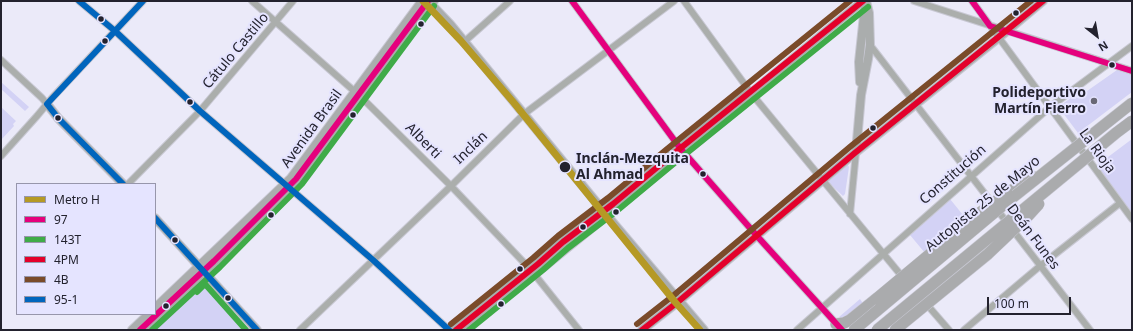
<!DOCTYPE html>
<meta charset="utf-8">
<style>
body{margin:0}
#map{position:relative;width:1133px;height:331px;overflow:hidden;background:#ebeaf9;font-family:"Noto Sans",sans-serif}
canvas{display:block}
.frame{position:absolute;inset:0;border:2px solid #23222e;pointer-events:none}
.legend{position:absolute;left:16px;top:183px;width:140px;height:132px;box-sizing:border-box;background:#e5e4ff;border:1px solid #9796ab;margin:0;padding:5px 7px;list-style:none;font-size:12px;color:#23222e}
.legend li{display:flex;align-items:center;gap:8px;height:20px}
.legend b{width:20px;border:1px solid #9796ab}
.north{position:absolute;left:1077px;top:16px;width:40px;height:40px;-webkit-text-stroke:3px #e5e4ff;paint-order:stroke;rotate:149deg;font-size:11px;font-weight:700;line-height:16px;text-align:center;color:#23222e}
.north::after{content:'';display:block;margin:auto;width:14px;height:18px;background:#23222e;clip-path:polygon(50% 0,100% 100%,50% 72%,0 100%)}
.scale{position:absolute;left:987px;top:297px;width:84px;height:18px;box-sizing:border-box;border:2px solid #23222e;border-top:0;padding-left:5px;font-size:12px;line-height:14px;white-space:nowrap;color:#23222e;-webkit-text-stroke:3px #e5e4ff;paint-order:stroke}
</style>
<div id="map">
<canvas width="1133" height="331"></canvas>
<div class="frame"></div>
<ul class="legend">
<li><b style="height:5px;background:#b59925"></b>Metro H</li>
<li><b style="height:5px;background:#e5007d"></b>97</li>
<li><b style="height:5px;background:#3fab48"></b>143T</li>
<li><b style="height:5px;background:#e4002b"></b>4PM</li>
<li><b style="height:5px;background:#7a4b2a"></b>4B</li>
<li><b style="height:5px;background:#0065bd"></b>95-1</li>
</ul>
<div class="north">N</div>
<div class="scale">100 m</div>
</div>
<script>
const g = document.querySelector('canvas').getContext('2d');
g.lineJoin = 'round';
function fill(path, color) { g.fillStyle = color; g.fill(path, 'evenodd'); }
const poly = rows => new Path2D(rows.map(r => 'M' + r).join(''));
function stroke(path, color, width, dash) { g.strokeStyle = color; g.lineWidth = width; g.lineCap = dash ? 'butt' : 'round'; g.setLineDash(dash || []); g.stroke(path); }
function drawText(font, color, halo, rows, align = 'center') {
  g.font = font + ' "Noto Sans",sans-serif'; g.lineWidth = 4; g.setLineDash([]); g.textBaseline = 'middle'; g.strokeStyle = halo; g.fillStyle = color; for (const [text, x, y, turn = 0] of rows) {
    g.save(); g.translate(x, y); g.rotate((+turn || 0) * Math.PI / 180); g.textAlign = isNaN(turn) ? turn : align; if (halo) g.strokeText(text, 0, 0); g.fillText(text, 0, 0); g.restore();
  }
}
fill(poly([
 [1117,70,1132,74,1132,92,1078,133,1060,109,1061,105,1075,95,1077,98],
 [1,82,29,107,25,111,1,89],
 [1,107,16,121,13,124,14,126,1,140],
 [1132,139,1132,215,1096,166],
 [846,165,848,165,849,167,845,194,843,196,828,182,829,180],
 [950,199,967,220,925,253,910,235],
 [201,282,244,330,152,330],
 [860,299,864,305,841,319,839,317]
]), '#d3d2f5');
const street = poly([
 [79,1,115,31,200,111,373,260,449,330],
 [252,1,362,98,451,186,531,270,579,330],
 [572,1,680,148,757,236,842,330],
 [684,1,751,93,900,274],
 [914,1,1132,71],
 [972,1,1132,219],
 [464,42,510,1],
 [870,45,1090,330],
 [1,60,42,98,47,104],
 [1,156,37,116,52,98,143,1],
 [128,184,200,111,293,1],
 [850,214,856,152],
 [929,307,949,330],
 [300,330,451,186,524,114,674,1],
 [797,330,1050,107,1132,46],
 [964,330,1040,266,1120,203]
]);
const secondary = poly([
 [428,1,450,24,615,225,704,330],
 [860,82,859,62,865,6],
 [47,104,58,118,123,184],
 [856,152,861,95,868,59,870,45,869,13,866,1],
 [155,218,257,330],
 [155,308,291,178,422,1],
 [132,330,149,314],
 [147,330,292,192,434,1],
 [450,330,677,145,738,96,751,93],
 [463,330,535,274,744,104,751,93,863,1],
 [642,330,679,301,856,152,1007,31,1043,1]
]);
const highway = poly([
 [1007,193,1034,177],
 [836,324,844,323,850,320,876,299]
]);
stroke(street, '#c8c8d3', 8);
stroke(secondary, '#c8c8d3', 10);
stroke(highway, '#c8c8d3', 12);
stroke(street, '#abaeac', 6);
stroke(secondary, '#aaadad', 8);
stroke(highway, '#aaabad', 11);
const highwayBridge = poly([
 [876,299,978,214,1007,193],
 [854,330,1007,202,1132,103],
 [877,330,1116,133,1132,121],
 [895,330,988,254,1028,216,1039,204]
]);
stroke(highwayBridge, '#c8c8d3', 12, []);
stroke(highwayBridge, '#aaabad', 11);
stroke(poly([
 [572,1,680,148,757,236,842,330],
 [972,1,990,26,1132,71],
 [140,330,214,261,296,179,428,1]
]), '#e5007d', 6);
stroke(poly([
 [197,292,205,284,246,330],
 [152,330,220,267,302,184,434,6],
 [469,330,543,270,568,248,618,210,677,161,868,7]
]), '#3fab48', 6);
stroke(poly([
 [456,330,538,264,563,242,613,204,672,155,863,1],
 [642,330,679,301,856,152,1043,1]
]), '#e4002b', 6);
stroke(poly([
 [451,324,533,258,558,236,608,198,667,149,850,1],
 [637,324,674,295,851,146,1031,1]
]), '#7a4b2a', 6);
stroke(poly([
 [79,1,115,31,200,111,373,260,449,330],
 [123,184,58,118,47,104,143,1],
 [155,218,257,330]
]), '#0065bd', 6);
stroke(poly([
 [423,1,461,41,514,103,675,302,700,330]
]), '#b59925', 7);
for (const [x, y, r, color] of [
 [1016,13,3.5,"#23222e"],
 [101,19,3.5,"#23222e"],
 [421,24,3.5,"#23222e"],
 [105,41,3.5,"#23222e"],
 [1112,65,3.5,"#23222e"],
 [1094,101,4,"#696875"],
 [190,102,3.5,"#23222e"],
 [353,115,3.5,"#23222e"],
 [58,118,3.5,"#23222e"],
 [873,128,3.5,"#23222e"],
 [565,167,6,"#23222e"],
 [703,174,3.5,"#23222e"],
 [616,212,3.5,"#23222e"],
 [271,215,3.5,"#23222e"],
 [583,227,3.5,"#23222e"],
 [175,240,3.5,"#23222e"],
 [520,269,3.5,"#23222e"],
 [228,298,3.5,"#23222e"],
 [501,304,3.5,"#23222e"],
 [166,306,3.5,"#23222e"]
]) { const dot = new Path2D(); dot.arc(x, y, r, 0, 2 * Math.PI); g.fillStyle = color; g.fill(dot); stroke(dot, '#e5e4ff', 1.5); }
drawText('14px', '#23222e', '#e5e4ff', [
 ["Cátulo Castillo",236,51,-50],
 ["Avenida Brasil",312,129,-54],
 ["Alberti",423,141,45],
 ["Inclán",471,148,-44],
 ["La Rioja",1097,151,54],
 ["Constitución",953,175,-41],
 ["Autopista 25 de Mayo",983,204,-39],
 ["Deán Funes",1033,237,53]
]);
drawText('bold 14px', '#23222e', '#e5e4ff', [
 ["Polideportivo",1086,93],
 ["Martín Fierro",1086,109]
], 'right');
drawText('bold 14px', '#23222e', '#e5e4ff', [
 ["Inclán-Mezquita",576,159],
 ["Al Ahmad",576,175]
], 'left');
</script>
